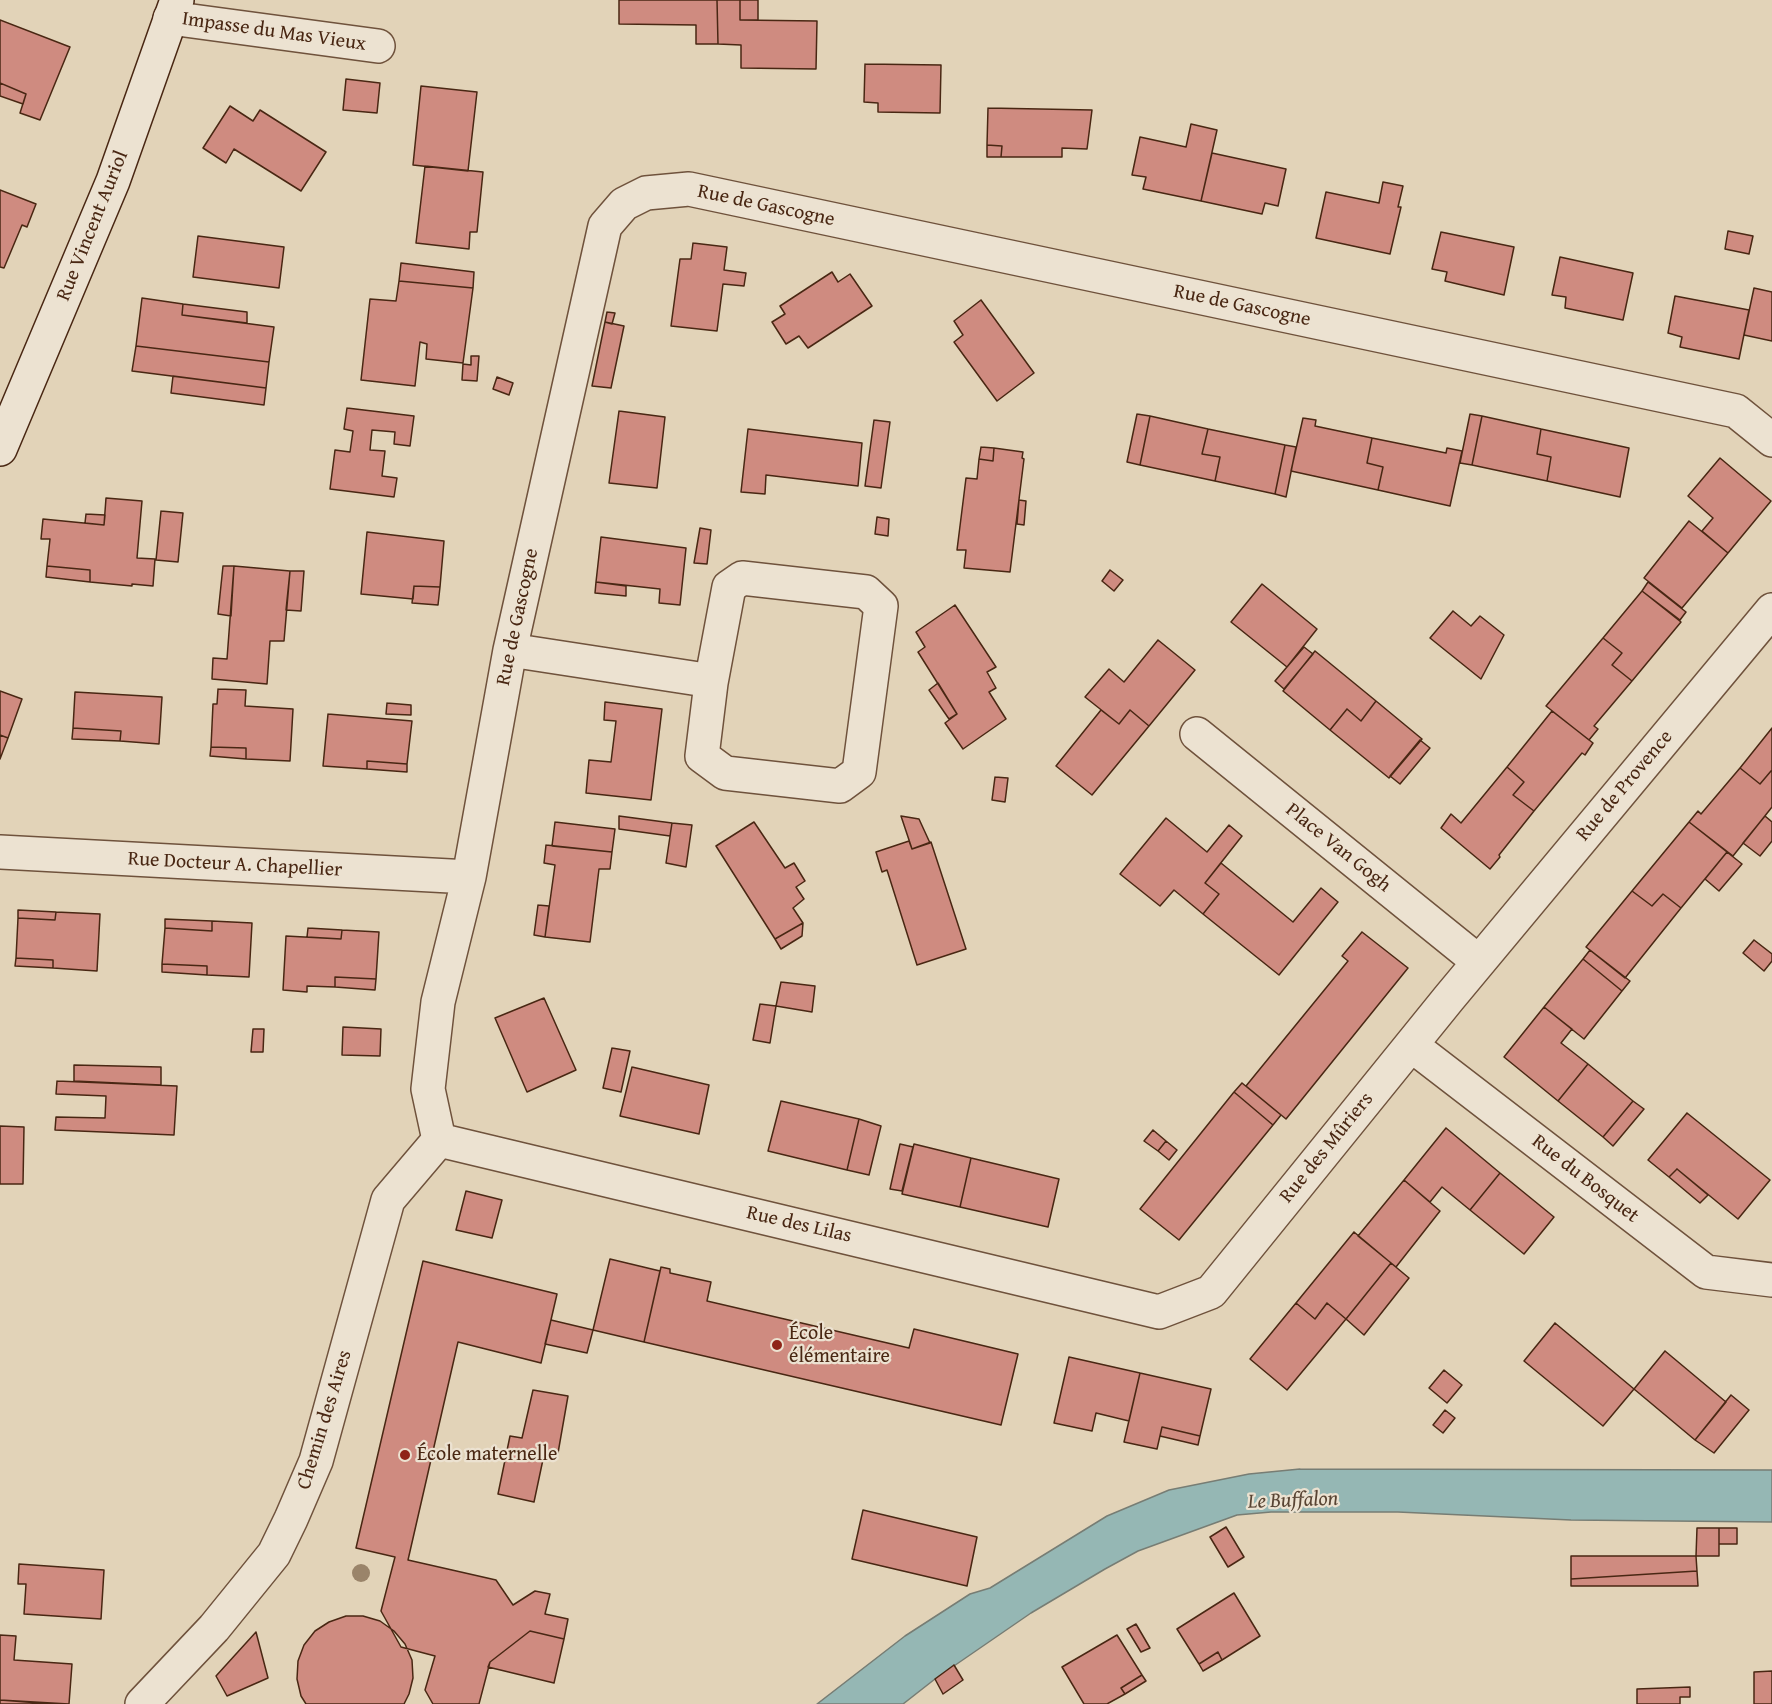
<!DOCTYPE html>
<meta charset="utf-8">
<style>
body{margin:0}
canvas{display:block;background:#e2d3b8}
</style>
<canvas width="1772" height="1704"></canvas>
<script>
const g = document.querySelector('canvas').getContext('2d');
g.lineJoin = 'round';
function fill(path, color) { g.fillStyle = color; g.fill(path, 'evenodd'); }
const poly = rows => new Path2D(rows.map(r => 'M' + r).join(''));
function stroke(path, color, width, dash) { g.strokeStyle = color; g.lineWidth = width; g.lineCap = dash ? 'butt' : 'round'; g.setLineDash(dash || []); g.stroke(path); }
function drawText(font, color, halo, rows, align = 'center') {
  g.font = font + ' "Gentium Book Plus",serif'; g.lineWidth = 4.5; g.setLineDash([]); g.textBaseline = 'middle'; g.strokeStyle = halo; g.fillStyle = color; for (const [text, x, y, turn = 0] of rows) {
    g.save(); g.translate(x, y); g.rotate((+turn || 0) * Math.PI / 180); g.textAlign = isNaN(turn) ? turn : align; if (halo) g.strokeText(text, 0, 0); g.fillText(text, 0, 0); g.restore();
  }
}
const water = poly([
 [1300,1469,1772,1470,1772,1522,1571,1520,1398,1512,1271,1512,1237,1515,1138,1551,1105,1569,1031,1613,935,1679,903,1704,817,1704,905,1636,970,1594,990,1588,1107,1516,1169,1490,1249,1474,1300,1469]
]);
fill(water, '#95b7b4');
stroke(water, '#777d74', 1.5);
const building = poly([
 [619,0,717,0,718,44,696,44,696,25,619,24,619,0],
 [717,0,740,0,740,20,817,21,816,69,741,68,741,45,718,44,717,0],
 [740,0,758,0,758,20,740,20,740,0],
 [0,20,70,47,40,120,20,113,26,94,0,83,0,20],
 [865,64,941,65,940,113,878,112,878,103,864,102,865,64],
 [346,79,380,83,377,113,343,110,346,79],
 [0,83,26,94,23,104,0,96,0,83],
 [421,86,477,92,468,171,413,165,421,86],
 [230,106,253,121,260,110,326,152,301,191,234,149,226,163,203,148,230,106],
 [988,108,1092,110,1087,149,1062,148,1062,157,1001,157,1002,146,987,145,988,108],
 [1191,124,1217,130,1201,201,1143,189,1146,177,1132,175,1140,137,1186,147,1191,124],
 [987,145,1002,146,1001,157,987,157,987,145],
 [1212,153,1286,169,1278,206,1265,203,1262,214,1201,201,1212,153],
 [425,166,483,172,477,232,470,232,469,249,416,243,425,166],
 [1383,182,1403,186,1398,207,1401,207,1390,254,1316,238,1326,192,1379,203,1383,182],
 [0,190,36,204,27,227,22,225,4,268,0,267,0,190],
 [1728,231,1753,236,1749,254,1725,249,1728,231],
 [1441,232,1514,247,1504,295,1445,281,1447,272,1432,269,1441,232],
 [198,236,284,247,279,288,193,277,198,236],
 [693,243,727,247,724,270,746,273,744,286,723,284,717,331,671,326,680,259,691,259,693,243],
 [1560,257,1633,273,1623,320,1565,308,1566,297,1552,295,1560,257],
 [401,263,474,272,473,288,399,281,401,263],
 [832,272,838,282,850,274,872,306,808,348,799,336,786,344,772,322,785,314,780,306,832,272],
 [399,281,473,288,463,363,426,359,427,344,420,342,415,386,361,380,370,299,396,301,399,281],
 [1754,288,1772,292,1772,341,1744,335,1754,288],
 [1675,296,1749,310,1739,359,1680,347,1682,337,1668,333,1675,296],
 [142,298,183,304,182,315,274,327,269,362,136,346,142,298],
 [981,300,1034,373,997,401,954,342,963,335,954,321,981,300],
 [183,304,247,312,247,323,182,315,183,304],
 [607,312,615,313,612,324,605,322,607,312],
 [605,322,624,326,611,388,592,386,605,322],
 [136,346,269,362,266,388,132,371,136,346],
 [471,356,479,356,477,381,462,380,463,364,471,365,471,356],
 [173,376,266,388,264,405,171,393,173,376],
 [497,377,513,383,509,395,493,389,497,377],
 [347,408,414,416,410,446,394,444,395,432,372,430,370,450,385,451,382,476,397,478,394,497,330,489,335,450,350,452,353,431,344,429,347,408],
 [619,411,665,417,657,488,609,483,619,411],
 [1137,414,1150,416,1140,465,1127,462,1137,414],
 [1470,414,1482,416,1472,465,1460,463,1470,414],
 [1150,416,1208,429,1202,454,1220,457,1215,481,1140,465,1150,416],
 [1482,416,1541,429,1537,454,1551,457,1547,481,1472,465,1482,416],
 [1303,418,1316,420,1315,426,1372,438,1367,463,1383,467,1378,490,1291,471,1303,418],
 [874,420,890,422,881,488,865,486,874,420],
 [748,429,862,443,858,486,766,475,765,494,741,492,748,429],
 [1208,429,1285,445,1275,494,1215,481,1220,457,1202,454,1208,429],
 [1541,429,1629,448,1620,497,1547,481,1551,457,1537,454,1541,429],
 [1372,438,1446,453,1447,448,1462,451,1450,506,1378,490,1383,467,1367,463,1372,438],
 [1285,445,1296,447,1286,497,1275,494,1285,445],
 [981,447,994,448,993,461,979,459,981,447],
 [994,448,1023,452,1022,458,1024,459,1010,572,964,568,966,550,957,550,966,478,977,479,979,459,993,461,994,448],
 [1720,458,1771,501,1728,553,1702,531,1713,518,1688,496,1720,458],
 [106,498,142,501,137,558,155,559,153,586,132,584,132,586,90,582,90,570,47,566,50,539,41,539,43,519,104,525,106,498],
 [1019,500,1026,501,1024,525,1017,524,1019,500],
 [161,511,183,513,178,562,156,560,161,511],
 [86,514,105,515,104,525,85,523,86,514],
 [877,517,889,519,888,536,875,534,877,517],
 [1689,521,1728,553,1682,608,1644,578,1689,521],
 [700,528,711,530,707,564,694,563,700,528],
 [367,532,444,541,440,587,414,586,413,599,361,594,367,532],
 [601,537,686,548,680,605,659,603,660,589,596,582,601,537],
 [47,566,90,570,90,582,46,577,47,566],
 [223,566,234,566,231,616,218,614,223,566],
 [234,566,290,571,284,641,270,641,267,684,212,679,213,658,227,659,234,566],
 [1110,570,1123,580,1114,591,1102,581,1110,570],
 [290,571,304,571,301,611,286,610,290,571],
 [596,582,626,586,626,596,595,593,596,582],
 [1648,582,1686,612,1680,620,1642,591,1648,582],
 [1262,584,1317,629,1287,667,1231,622,1262,584],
 [414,586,440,587,438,605,412,603,414,586],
 [1642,591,1681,622,1632,681,1612,665,1622,653,1603,638,1642,591],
 [955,605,996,667,987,672,996,688,989,692,1006,719,963,749,945,723,957,714,918,652,925,647,916,632,955,605],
 [1453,611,1471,626,1480,616,1504,635,1481,679,1430,638,1453,611],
 [1603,638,1622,653,1612,665,1632,681,1594,726,1598,729,1589,740,1546,706,1603,638],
 [1158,640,1195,670,1149,726,1130,710,1119,724,1085,697,1109,669,1124,682,1158,640],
 [1304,647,1313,654,1284,689,1275,681,1304,647],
 [1315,651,1376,701,1361,721,1347,709,1330,730,1283,691,1315,651],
 [938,683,957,714,949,719,929,690,938,683],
 [218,689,246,690,245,706,293,709,290,761,246,759,246,748,211,747,213,704,217,704,218,689],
 [0,691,22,699,8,738,0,735,0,691],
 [75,692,162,697,159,744,120,741,121,731,73,728,75,692],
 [1376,701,1422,739,1389,778,1330,730,1347,709,1361,721,1376,701],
 [605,702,662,709,651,800,586,793,589,760,611,762,616,721,604,720,605,702],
 [387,703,411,705,411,715,386,714,387,703],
 [1101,710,1119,724,1130,710,1149,726,1092,795,1056,766,1101,710],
 [1552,711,1593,743,1585,755,1582,753,1534,811,1513,795,1524,782,1507,767,1552,711],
 [328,714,412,721,407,764,367,761,367,769,323,766,328,714],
 [73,728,121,731,120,741,72,739,73,728],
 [1772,728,1772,772,1771,771,1760,784,1740,768,1772,728],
 [0,735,8,738,0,759,0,735],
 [1420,740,1430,748,1400,784,1390,776,1420,740],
 [211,747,246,748,246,759,210,756,211,747],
 [367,761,407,764,407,772,367,769,367,761],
 [1507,767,1524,782,1513,795,1534,811,1499,855,1500,857,1490,869,1441,828,1451,814,1461,823,1507,767],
 [1740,768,1760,784,1771,771,1772,772,1772,807,1733,856,1689,822,1698,811,1701,814,1740,768],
 [995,777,1008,778,1005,802,992,800,995,777],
 [619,816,672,823,670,836,619,829,619,816],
 [901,816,919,819,930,843,912,849,901,816],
 [1765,816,1772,822,1772,841,1760,856,1743,843,1765,816],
 [1166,818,1207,852,1229,825,1242,836,1205,883,1219,894,1203,914,1174,890,1160,906,1120,874,1166,818],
 [555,822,615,829,612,852,552,846,555,822],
 [754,822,785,868,794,863,805,881,796,887,804,899,793,908,803,923,775,939,716,846,754,822],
 [1689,822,1727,852,1681,908,1663,894,1652,906,1632,891,1689,822],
 [672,823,692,825,686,867,666,863,672,823],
 [909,841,912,849,931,842,966,949,917,965,887,870,882,872,876,852,909,841],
 [546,845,612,852,610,869,599,869,590,942,545,937,555,865,544,863,546,845],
 [1727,852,1742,864,1719,891,1705,879,1727,852],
 [1221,863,1293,922,1321,888,1338,902,1279,975,1203,914,1219,894,1205,883,1221,863],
 [1632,891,1652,906,1663,894,1681,908,1625,978,1586,947,1632,891],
 [538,905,549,906,545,937,534,935,538,905],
 [18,910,56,912,55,920,18,918,18,910],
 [56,912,100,914,97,971,53,968,53,960,16,958,18,918,55,920,56,912],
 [165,919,212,921,212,931,165,928,165,919],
 [212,921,252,923,249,977,207,975,207,966,162,964,165,928,212,931,212,921],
 [803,923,802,936,781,949,775,939,803,923],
 [308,928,342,930,341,939,307,937,308,928],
 [342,930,379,932,376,979,335,977,335,987,307,986,307,992,283,990,286,936,341,939,342,930],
 [1362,932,1408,968,1286,1119,1246,1086,1348,961,1342,956,1362,932],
 [1754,940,1772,954,1772,961,1764,971,1743,953,1754,940],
 [1590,950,1630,981,1622,991,1583,959,1590,950],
 [16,958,53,960,53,968,15,966,16,958],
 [1583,959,1622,991,1584,1039,1544,1007,1583,959],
 [162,964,207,966,207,975,162,972,162,964],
 [335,977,376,979,375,990,335,987,335,977],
 [781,982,815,986,812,1012,776,1006,781,982],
 [544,998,576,1070,527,1092,495,1018,544,998],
 [760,1004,776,1006,770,1043,753,1040,760,1004],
 [1544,1007,1572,1029,1561,1043,1588,1064,1558,1101,1504,1057,1544,1007],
 [343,1027,381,1029,380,1056,342,1055,343,1027],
 [253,1029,264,1029,263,1052,251,1052,253,1029],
 [612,1048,630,1051,621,1092,603,1088,612,1048],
 [1588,1064,1633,1101,1603,1137,1558,1101,1588,1064],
 [74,1065,161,1067,161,1085,74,1081,74,1065],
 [632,1067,709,1085,699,1134,620,1116,632,1067],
 [57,1081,177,1086,174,1135,55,1130,56,1117,105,1118,106,1096,56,1094,57,1081],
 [1242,1083,1281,1115,1273,1125,1234,1092,1242,1083],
 [1234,1092,1273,1125,1179,1240,1140,1209,1234,1092],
 [781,1101,859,1119,847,1170,768,1151,781,1101],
 [1633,1101,1644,1109,1613,1146,1603,1137,1633,1101],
 [1687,1113,1770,1180,1738,1219,1677,1169,1669,1177,1648,1160,1687,1113],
 [859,1119,881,1126,869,1175,847,1170,859,1119],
 [0,1126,24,1127,23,1184,0,1184,0,1126],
 [1446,1128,1500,1173,1470,1210,1442,1187,1430,1202,1404,1180,1446,1128],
 [1153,1130,1166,1141,1158,1151,1144,1141,1153,1130],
 [1166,1141,1177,1150,1169,1160,1158,1151,1166,1141],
 [900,1144,913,1147,902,1191,890,1189,900,1144],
 [914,1144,971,1158,960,1207,902,1194,914,1144],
 [971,1158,1059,1179,1048,1227,960,1207,971,1158],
 [1677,1169,1708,1195,1700,1203,1669,1177,1677,1169],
 [1500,1173,1554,1217,1524,1254,1470,1210,1500,1173],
 [1404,1180,1440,1211,1396,1267,1358,1236,1404,1180],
 [466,1191,502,1200,492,1238,456,1230,466,1191],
 [1354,1232,1391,1263,1346,1319,1327,1303,1315,1319,1296,1303,1354,1232],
 [610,1259,660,1271,644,1342,593,1330,610,1259],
 [423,1261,557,1294,541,1363,458,1342,408,1560,496,1580,513,1605,535,1591,550,1594,545,1614,568,1619,564,1639,530,1631,490,1662,479,1704,433,1704,425,1690,435,1656,401,1647,381,1611,395,1557,356,1548,423,1261],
 [1391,1263,1409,1278,1364,1335,1346,1319,1391,1263],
 [661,1267,670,1269,670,1273,711,1282,707,1301,909,1348,914,1329,1018,1354,1001,1425,644,1342,661,1267],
 [1296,1303,1315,1319,1327,1303,1346,1319,1287,1390,1250,1359,1296,1303],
 [551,1320,593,1330,587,1353,545,1344,551,1320],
 [1555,1323,1634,1389,1603,1426,1524,1361,1555,1323],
 [1665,1351,1726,1402,1695,1440,1634,1389,1665,1351],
 [1069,1357,1140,1373,1129,1421,1096,1413,1092,1431,1054,1423,1069,1357],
 [1444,1370,1462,1385,1447,1403,1429,1388,1444,1370],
 [1140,1373,1211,1389,1200,1436,1162,1427,1157,1449,1124,1442,1140,1373],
 [533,1390,568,1396,558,1453,545,1450,534,1502,498,1494,510,1436,522,1438,533,1390],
 [1731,1395,1749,1410,1714,1453,1695,1440,1731,1395],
 [1445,1410,1455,1418,1443,1433,1433,1425,1445,1410],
 [1162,1427,1200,1436,1198,1445,1160,1436,1162,1427],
 [863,1510,977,1537,967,1586,852,1559,863,1510],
 [1226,1527,1244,1557,1228,1567,1210,1537,1226,1527],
 [1697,1528,1719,1528,1719,1556,1696,1556,1697,1528],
 [1719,1528,1737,1528,1737,1544,1719,1544,1719,1528],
 [1571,1556,1696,1556,1697,1571,1571,1579,1571,1556],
 [19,1564,104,1570,101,1619,24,1614,26,1584,18,1584,19,1564],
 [1697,1571,1698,1586,1571,1586,1571,1579,1697,1571],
 [1234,1593,1260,1636,1222,1660,1218,1652,1199,1664,1177,1629,1234,1593],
 [346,1616,363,1616,380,1621,394,1631,405,1644,412,1660,413,1678,409,1694,404,1704,306,1704,301,1696,297,1679,298,1661,304,1645,315,1631,329,1622,346,1616],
 [1136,1624,1150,1648,1141,1652,1127,1629,1136,1624],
 [530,1631,564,1639,554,1683,488,1667,490,1662,530,1631],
 [256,1632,268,1678,227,1696,216,1676,256,1632],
 [0,1635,16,1636,14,1660,72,1664,69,1704,0,1700,0,1635],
 [1117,1635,1142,1675,1121,1688,1125,1694,1107,1704,1084,1704,1062,1667,1117,1635],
 [1218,1652,1222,1660,1203,1671,1199,1664,1218,1652],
 [954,1665,963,1680,943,1694,935,1679,954,1665],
 [1772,1671,1772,1704,1754,1704,1754,1672,1772,1671],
 [1142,1675,1146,1681,1125,1694,1121,1688,1142,1675],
 [1690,1687,1690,1697,1680,1697,1680,1704,1637,1704,1637,1689,1690,1687],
 [0,1700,52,1704,0,1704,0,1700]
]);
fill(building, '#cf8b80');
stroke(building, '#492713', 1.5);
const street = poly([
 [170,18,378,46],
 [510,650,699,679,711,683,702,756,725,773,840,786,859,772,881,606,866,592,742,578,729,587,711,683],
 [1197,734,1479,962],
 [0,852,469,877],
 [1411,1045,1706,1272,1772,1280],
 [439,1140,428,1089,438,1002,469,877,510,650,605,226,624,204,646,193,689,189,1736,411,1772,440],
 [439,1140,1159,1312,1211,1292,1449,998,1772,610],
 [142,1704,214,1628,274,1554,291,1519,316,1461,388,1200,439,1140]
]);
const secondary = poly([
 [0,449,113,181,177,0]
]);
stroke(street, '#6f523c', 36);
stroke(secondary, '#492713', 36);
stroke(street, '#ece2d1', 33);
stroke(secondary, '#ece2d1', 33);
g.fillStyle = '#9a846a';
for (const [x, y] of [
 [361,1573]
]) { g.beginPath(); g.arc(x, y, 9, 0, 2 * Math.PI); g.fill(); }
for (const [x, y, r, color] of [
 [777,1345,6,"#8f2418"],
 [405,1455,6,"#8f2418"]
]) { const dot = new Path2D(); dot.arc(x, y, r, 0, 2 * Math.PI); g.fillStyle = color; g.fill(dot); stroke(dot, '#ece2d1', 2); }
drawText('20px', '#492713', '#ece2d1', [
 ["Impasse du Mas Vieux",274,32,8],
 ["Rue de Gascogne",766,206,12],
 ["Rue Vincent Auriol",93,226,-68],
 ["Rue de Gascogne",1242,306,12],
 ["Rue de Gascogne",518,617,-78],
 ["Rue de Provence",1625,786,-50],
 ["Place Van Gogh",1338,848,39],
 ["Rue Docteur A. Chapellier",235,865,3],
 ["Rue des Mûriers",1327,1148,-51],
 ["Rue du Bosquet",1585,1179,38],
 ["Rue des Lilas",799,1225,13],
 ["Chemin des Aires",325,1420,-73]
]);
drawText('20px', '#492713', '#ece2d1', [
 ["École",789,1334],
 ["élémentaire",789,1357],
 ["École maternelle",417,1455]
], 'left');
drawText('italic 21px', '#584433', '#ece2d1', [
 ["Le Buffalon",1293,1501,-2]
]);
</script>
